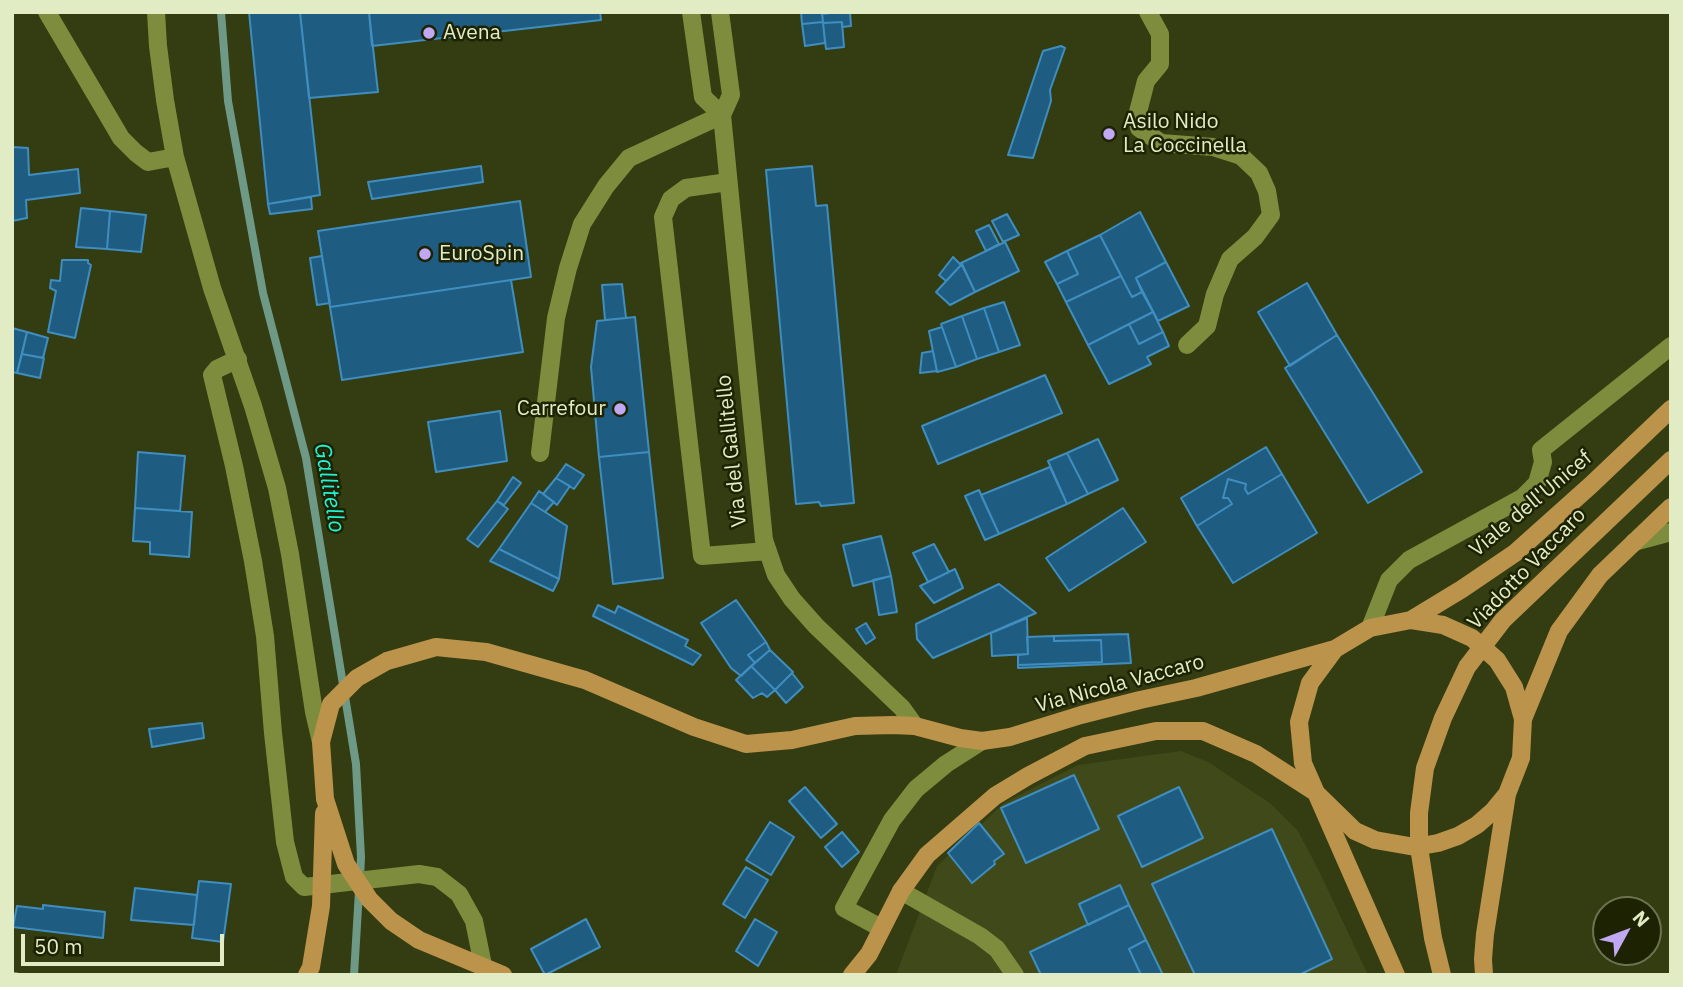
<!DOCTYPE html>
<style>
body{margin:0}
#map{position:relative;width:1683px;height:987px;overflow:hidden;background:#343d12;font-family:"IBM Plex Sans",sans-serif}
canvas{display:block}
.frame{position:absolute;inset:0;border:14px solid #e2ecc4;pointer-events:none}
.north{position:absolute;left:1592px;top:896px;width:70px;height:70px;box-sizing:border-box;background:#1d2302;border:2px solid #6c7350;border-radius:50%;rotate:49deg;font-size:19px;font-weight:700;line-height:28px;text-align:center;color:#e2ecc4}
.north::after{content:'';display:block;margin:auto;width:24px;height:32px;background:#c1a8f3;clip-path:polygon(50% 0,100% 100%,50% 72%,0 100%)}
.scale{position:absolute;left:21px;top:934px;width:203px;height:32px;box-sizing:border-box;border:4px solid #e2ecc4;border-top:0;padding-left:9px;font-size:21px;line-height:24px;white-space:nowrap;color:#e2ecc4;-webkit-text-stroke:5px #1d2302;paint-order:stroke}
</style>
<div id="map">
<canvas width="1683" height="987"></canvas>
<div class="frame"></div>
<div class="north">N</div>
<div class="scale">50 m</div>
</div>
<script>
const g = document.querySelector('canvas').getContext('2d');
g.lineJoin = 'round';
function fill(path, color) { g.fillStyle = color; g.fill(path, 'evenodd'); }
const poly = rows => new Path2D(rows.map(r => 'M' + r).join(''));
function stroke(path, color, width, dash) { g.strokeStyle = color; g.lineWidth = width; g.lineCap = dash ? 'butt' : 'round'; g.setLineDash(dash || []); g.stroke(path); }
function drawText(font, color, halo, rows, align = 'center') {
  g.font = font + ' "IBM Plex Sans",sans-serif'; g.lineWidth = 5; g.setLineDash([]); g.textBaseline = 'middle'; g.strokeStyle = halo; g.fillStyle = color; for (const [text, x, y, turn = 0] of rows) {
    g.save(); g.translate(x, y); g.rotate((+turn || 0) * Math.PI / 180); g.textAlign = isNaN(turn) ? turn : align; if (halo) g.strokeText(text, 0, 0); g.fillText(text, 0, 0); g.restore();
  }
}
fill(poly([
 [1181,751,1210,763,1271,804,1298,831,1319,871,1368,975,896,975,937,866,1004,803,1078,765]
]), '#3f4919');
stroke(poly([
 [221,12,228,101,263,293,306,458,356,764,361,857,360,878],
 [354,975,359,891]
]), '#6e9986', 8);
const building = poly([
 [249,12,300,12,320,195,268,204,249,12],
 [300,12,369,12,378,92,309,98,300,12],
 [369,12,600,12,601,20,372,46,369,12],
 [801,12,822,12,823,22,802,24,801,12],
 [839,12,850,12,851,26,842,27,842,22,823,23,822,14,839,12],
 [823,22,825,43,805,46,802,24,823,22],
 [842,22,844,47,826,49,823,23,842,22],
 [1061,46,1065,48,1050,90,1051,101,1033,158,1008,155,1043,51,1061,46],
 [12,147,28,148,29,175,78,169,80,193,26,200,27,218,12,221,12,147],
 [481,166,483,182,372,199,368,182,481,166],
 [812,166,816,206,827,205,854,503,821,506,819,502,796,504,766,170,812,166],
 [311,197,312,209,270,214,268,204,311,197],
 [520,201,531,277,330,307,318,231,520,201],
 [81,208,110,211,107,249,76,247,81,208],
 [110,211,146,215,141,252,107,249,110,211],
 [1140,212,1166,262,1136,278,1142,292,1132,297,1100,235,1140,212],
 [1007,214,1019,235,1003,242,992,221,1007,214],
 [989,225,999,244,986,251,976,231,989,225],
 [1100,235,1121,276,1066,302,1057,284,1078,274,1067,251,1100,235],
 [1005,242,1019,271,975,292,961,263,1005,242],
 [1067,251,1078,274,1057,284,1045,262,1067,251],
 [322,256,330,303,317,305,310,258,322,256],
 [953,257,961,265,946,281,939,275,953,257],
 [62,260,88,260,88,263,91,265,75,338,48,332,56,291,50,288,51,280,60,281,62,260],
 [1166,262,1189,306,1158,321,1136,278,1166,262],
 [962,264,975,292,950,305,936,292,962,264],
 [1121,276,1132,297,1142,292,1153,312,1088,345,1066,302,1121,276],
 [511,280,523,352,342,380,330,307,511,280],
 [1307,283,1337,335,1290,366,1258,312,1307,283],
 [622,284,626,318,605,320,602,285,622,284],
 [1004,302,1020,345,999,352,984,308,1004,302],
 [984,308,999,352,977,359,962,316,984,308],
 [1153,312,1163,332,1139,344,1129,324,1153,312],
 [962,316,977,359,956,367,941,324,962,316],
 [635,317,649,452,599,457,591,367,597,321,635,317],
 [1129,324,1139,344,1163,332,1169,346,1147,357,1151,364,1109,384,1088,345,1129,324],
 [942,327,956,367,937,372,929,331,942,327],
 [12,328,27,332,17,373,12,372,12,328],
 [27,332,48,338,43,358,22,354,27,332],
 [1337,335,1422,472,1368,503,1285,368,1337,335],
 [933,351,937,371,920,373,922,353,933,351],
 [22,354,44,358,40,378,17,373,22,354],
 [1045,375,1062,413,938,464,922,426,1045,375],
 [500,411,507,461,436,472,428,422,500,411],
 [1098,439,1118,480,1088,494,1067,453,1098,439],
 [1266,447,1282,474,1248,494,1245,489,1246,484,1228,479,1223,498,1228,498,1232,504,1197,526,1181,498,1266,447],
 [138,452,185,456,180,511,135,508,138,452],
 [649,452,663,578,613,584,599,457,649,452],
 [1067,453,1088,494,1067,504,1048,461,1067,453],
 [566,464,584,475,574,489,556,478,566,464],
 [1050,467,1067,504,999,534,981,495,1050,467],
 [1282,474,1317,533,1233,583,1197,526,1232,504,1228,498,1223,498,1228,479,1246,484,1245,489,1248,494,1282,474],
 [513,477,521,483,504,505,497,501,513,477],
 [556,478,570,486,557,505,543,494,556,478],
 [979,490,999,534,985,540,965,496,979,490],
 [539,491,554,502,545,512,531,503,539,491],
 [497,501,508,509,478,547,467,539,497,501],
 [531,503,567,526,559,579,499,549,531,503],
 [135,508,192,512,189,557,150,554,150,542,133,541,135,508],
 [1123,508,1146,542,1069,591,1046,558,1123,508],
 [881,536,891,576,853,586,843,545,881,536],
 [934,544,949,572,928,582,913,553,934,544],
 [499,549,559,579,553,591,490,561,499,549],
 [955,569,963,588,934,603,920,586,955,569],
 [891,576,897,612,879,615,873,580,891,576],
 [999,584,1036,613,933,658,917,639,916,624,999,584],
 [736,600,766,642,748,655,755,663,741,676,731,668,701,623,736,600],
 [598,605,615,613,618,606,688,640,685,646,701,655,693,665,593,616,598,605],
 [1027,618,1028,654,992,656,991,633,1027,618],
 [866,623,875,638,866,644,856,629,866,623],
 [1128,634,1131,663,1018,668,1018,665,1102,662,1101,640,1054,641,1054,636,1128,634],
 [1054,636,1054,641,1101,640,1102,662,1018,665,1018,655,1028,654,1027,637,1054,636],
 [766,642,770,650,755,663,748,655,766,642],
 [770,650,793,672,775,690,751,666,770,650],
 [751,666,775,690,767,697,762,693,753,698,736,680,751,666],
 [792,673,803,687,786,703,775,690,792,673],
 [202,723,204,738,152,747,149,729,202,723],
 [1074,775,1099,829,1026,863,1001,808,1074,775],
 [805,787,837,824,821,838,789,801,805,787],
 [1179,787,1203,838,1142,867,1118,816,1179,787],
 [770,822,794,837,771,875,746,860,770,822],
 [979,823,1004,854,994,861,995,864,972,883,948,853,979,823],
 [1272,829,1332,959,1299,975,1195,975,1152,884,1272,829],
 [842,832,859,852,842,867,825,847,842,832],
 [746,867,768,880,745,918,723,904,746,867],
 [199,881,231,884,223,942,192,938,199,881],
 [1120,885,1129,905,1088,925,1079,904,1120,885],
 [135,888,197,895,194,925,131,920,135,888],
 [43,905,105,912,103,938,13,927,17,906,43,909,43,905],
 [1129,905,1146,940,1129,949,1141,975,1041,975,1030,952,1129,905],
 [586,919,600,947,545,975,531,949,586,919],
 [755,919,777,932,758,966,736,951,755,919],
 [1146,940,1163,975,1141,975,1129,949,1146,940]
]);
fill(building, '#1f5c81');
stroke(building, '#3f8ebf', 2);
stroke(poly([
 [47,12,121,138,136,153,148,162,175,157],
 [156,12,158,46,165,100,175,157,212,288,253,406,277,488,290,554,314,712,321,742],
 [691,12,703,97,722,115],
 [720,12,731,95,722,115,764,540,776,575,792,599,816,626,902,708,915,726],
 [1148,12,1160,34,1160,64,1146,81,1137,116,1139,128,1161,143,1213,147,1241,156,1259,173,1267,191,1271,215,1255,237,1230,259,1215,294,1207,326,1187,345],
 [728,182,686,188,671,199,663,217,702,556,768,551],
 [238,359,217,369,212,375,234,466,253,561,265,636,273,733,285,842,294,877,304,887,419,874,437,877,459,894,474,921,485,975],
 [540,453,556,318,568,268,582,224,606,186,629,158,722,115],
 [1634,542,1671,532],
 [1370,628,1389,580,1409,560,1522,498,1537,483,1543,462,1541,450,1671,346],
 [901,891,980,936,997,949,1015,975],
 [881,928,844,908,892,820,916,789,946,764,982,741]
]), '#7d8d3d', 18);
stroke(poly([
 [1411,620,1462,589,1515,553,1591,485,1671,409],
 [1523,719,1559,631,1600,575,1671,507],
 [307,975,311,967,321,906,324,813],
 [503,975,419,940,391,921,369,899,346,864,325,799,321,742,331,704,357,678,387,661,436,647,486,652,585,680,694,727,746,744,792,740,855,726,893,725,915,726,960,738,982,741,1010,737,1081,715,1140,700,1196,688,1335,649],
 [852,975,869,954,901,891,927,855,995,796,1028,776,1085,746,1156,731,1203,731,1256,754,1315,792,1355,831,1375,840,1415,847,1438,843,1458,836,1477,825,1493,811,1507,794],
 [1396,975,1303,763,1299,722,1310,683,1335,649,1370,628,1411,620,1443,625,1472,638,1497,660,1514,687,1523,719,1521,758,1507,794,1485,934,1483,959,1484,975],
 [1442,975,1433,938,1419,847,1419,813,1425,768,1443,718,1467,667,1503,620,1671,460]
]), '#bb934b', 18);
stroke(poly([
 [12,974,17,975]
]), '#8c966c', 5);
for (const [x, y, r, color] of [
 [429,33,7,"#c1a8f3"],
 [1109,134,7,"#c1a8f3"],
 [425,254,7,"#c1a8f3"],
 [620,409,7,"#c1a8f3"]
]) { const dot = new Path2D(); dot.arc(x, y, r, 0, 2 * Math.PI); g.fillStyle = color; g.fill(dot); stroke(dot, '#1d2302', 2.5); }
drawText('21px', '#e2ecc4', '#1d2302', [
 ["Avena",443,33],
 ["Asilo Nido",1123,122],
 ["La Coccinella",1123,146],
 ["EuroSpin",439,254],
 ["Carrefour",606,409,"right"]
], 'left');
drawText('21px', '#e2ecc4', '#1d2302', [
 ["Via del Gallitello",732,451,-96],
 ["Viale dell'Unicef",1531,504,-40],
 ["Viadotto Vaccaro",1527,569,-46],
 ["Via Nicola Vaccaro",1120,684,-15]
]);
drawText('italic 23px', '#22f1d3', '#1d2302', [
 ["Gallitello",329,488,80]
]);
</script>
